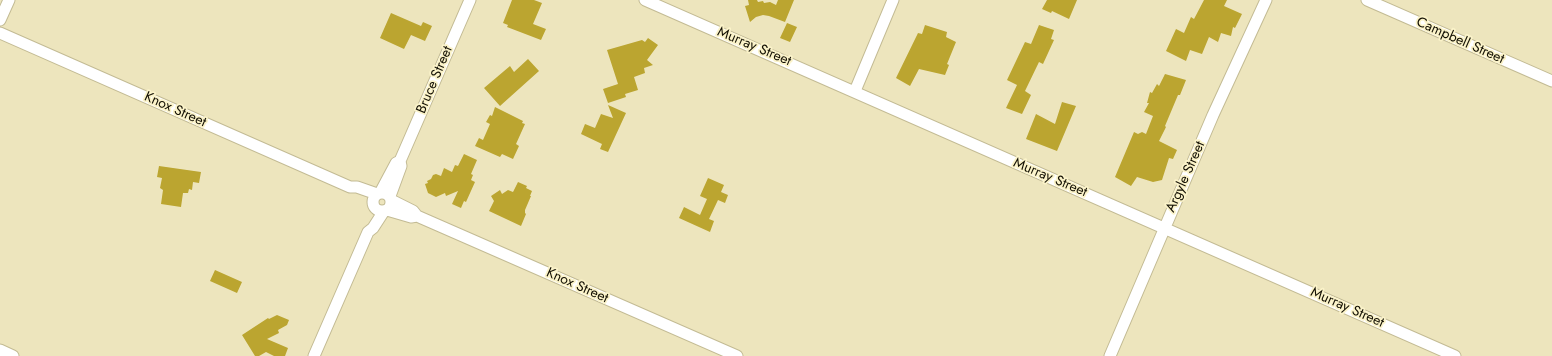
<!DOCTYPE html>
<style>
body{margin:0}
canvas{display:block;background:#ede5bd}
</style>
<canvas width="1552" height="356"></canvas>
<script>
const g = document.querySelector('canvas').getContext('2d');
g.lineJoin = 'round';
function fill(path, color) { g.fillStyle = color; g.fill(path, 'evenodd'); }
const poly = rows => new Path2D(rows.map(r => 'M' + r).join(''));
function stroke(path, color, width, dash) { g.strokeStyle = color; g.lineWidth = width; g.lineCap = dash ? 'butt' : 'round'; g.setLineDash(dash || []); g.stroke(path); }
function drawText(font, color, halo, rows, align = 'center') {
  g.font = font + ' Jost,sans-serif'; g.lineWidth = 3.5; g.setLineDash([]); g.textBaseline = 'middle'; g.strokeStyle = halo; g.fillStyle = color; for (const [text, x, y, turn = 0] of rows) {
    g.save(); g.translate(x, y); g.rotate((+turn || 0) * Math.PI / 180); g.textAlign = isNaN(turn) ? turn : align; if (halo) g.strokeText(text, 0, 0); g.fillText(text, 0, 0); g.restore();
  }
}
fill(poly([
 [512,0,534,0,542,3,533,24,546,29,541,40,507,27,508,25,503,23],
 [748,0,757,0,758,2,763,1,764,3,770,2,776,5,778,0,794,0,785,22,769,16,763,15,756,17,750,22,745,6,749,5],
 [1047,0,1077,0,1069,19,1052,11,1051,13,1042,9],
 [1204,0,1227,0,1224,6,1242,14,1235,28,1233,27,1231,36,1221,33,1218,42,1209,37,1202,54,1190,50,1186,61,1166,51,1176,29,1184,33,1191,17,1194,19],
 [391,13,421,26,423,22,432,26,425,41,411,35,404,49,380,38],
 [787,23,797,27,790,42,780,38],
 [925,25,947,32,946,37,956,42,947,64,949,65,945,75,919,69,910,86,896,78,918,33,922,34],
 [1039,25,1054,30,1051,39,1054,40,1043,64,1039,62,1025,91,1031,95,1022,114,1006,108,1017,85,1007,80,1025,42,1031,44],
 [648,38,658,45,647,60,653,65,644,68,645,73,634,77,638,90,625,94,626,97,608,103,603,89,618,84,607,50,642,40,645,42],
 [528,59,539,71,500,106,484,88,510,66,514,72],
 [1165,74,1186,80,1180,95,1178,95,1165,126,1166,127,1159,141,1177,150,1173,159,1169,158,1162,180,1153,182,1137,177,1131,186,1115,177,1134,132,1138,134,1142,132,1146,134,1153,116,1144,112,1149,103,1147,103,1150,92,1152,93,1157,84,1159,86],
 [1062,102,1076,106,1057,151,1026,139,1036,114,1055,124],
 [608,105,626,113,608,152,600,149,602,144,581,134,585,124,595,128,601,114,613,118],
 [495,107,523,121,522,123,525,124,516,144,519,146,513,159,502,154,500,157,475,146,479,138,483,140,490,124,486,122,490,115,492,116],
 [464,154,477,160,471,174,473,175,471,180,475,182,466,202,464,201,461,208,452,204,458,191,446,196,445,193,436,197,428,193,425,184,428,183,427,181,431,179,433,175,436,174,441,176,444,168,452,172,455,165,458,166],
 [159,166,201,172,199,183,193,182,192,190,189,189,188,193,183,193,181,207,161,204,163,190,160,188,162,178,157,177],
 [708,178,724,185,721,192,728,195,725,203,718,200,709,219,714,221,710,232,679,218,684,207,700,215,707,199,700,196],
 [518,182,527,186,526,188,532,191,530,196,531,196,525,210,525,213,526,214,521,226,489,211,494,201,491,196,500,190,502,194,508,190,513,192],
 [215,270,242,282,237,293,210,281],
 [277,315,289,320,287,325,278,330,279,333,267,339,288,348,285,356,274,356,266,352,259,356,255,356,242,335,268,318,269,319]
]), '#bba530');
const minor = poly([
 [645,0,1455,356],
 [1367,0,1552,81],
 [0,20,9,0],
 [0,33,350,187,357,187,377,194],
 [855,91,893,0],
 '373 202a9 9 0 1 1 18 0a9 9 0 1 1-18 0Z',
 [380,193,396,163,398,162],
 [390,196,401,166,400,161,470,0],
 [391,200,413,211,417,216,737,356],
 [387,210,411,217,417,216],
 [0,350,13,356],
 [314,356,368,232,373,228,384,211],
 [1110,356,1213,115,1266,0]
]);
stroke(minor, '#c3bb94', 13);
stroke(minor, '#fff', 11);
drawText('14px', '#110e02', '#fbf3c9', [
 ["Campbell Street",1460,41,24],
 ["Murray Street",754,47,23],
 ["Bruce Street",435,80,-67],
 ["Knox Street",175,110,24],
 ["Argyle Street",1186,177,-66],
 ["Murray Street",1050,178,23],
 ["Knox Street",577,286,24],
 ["Murray Street",1347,308,24]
]);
</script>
